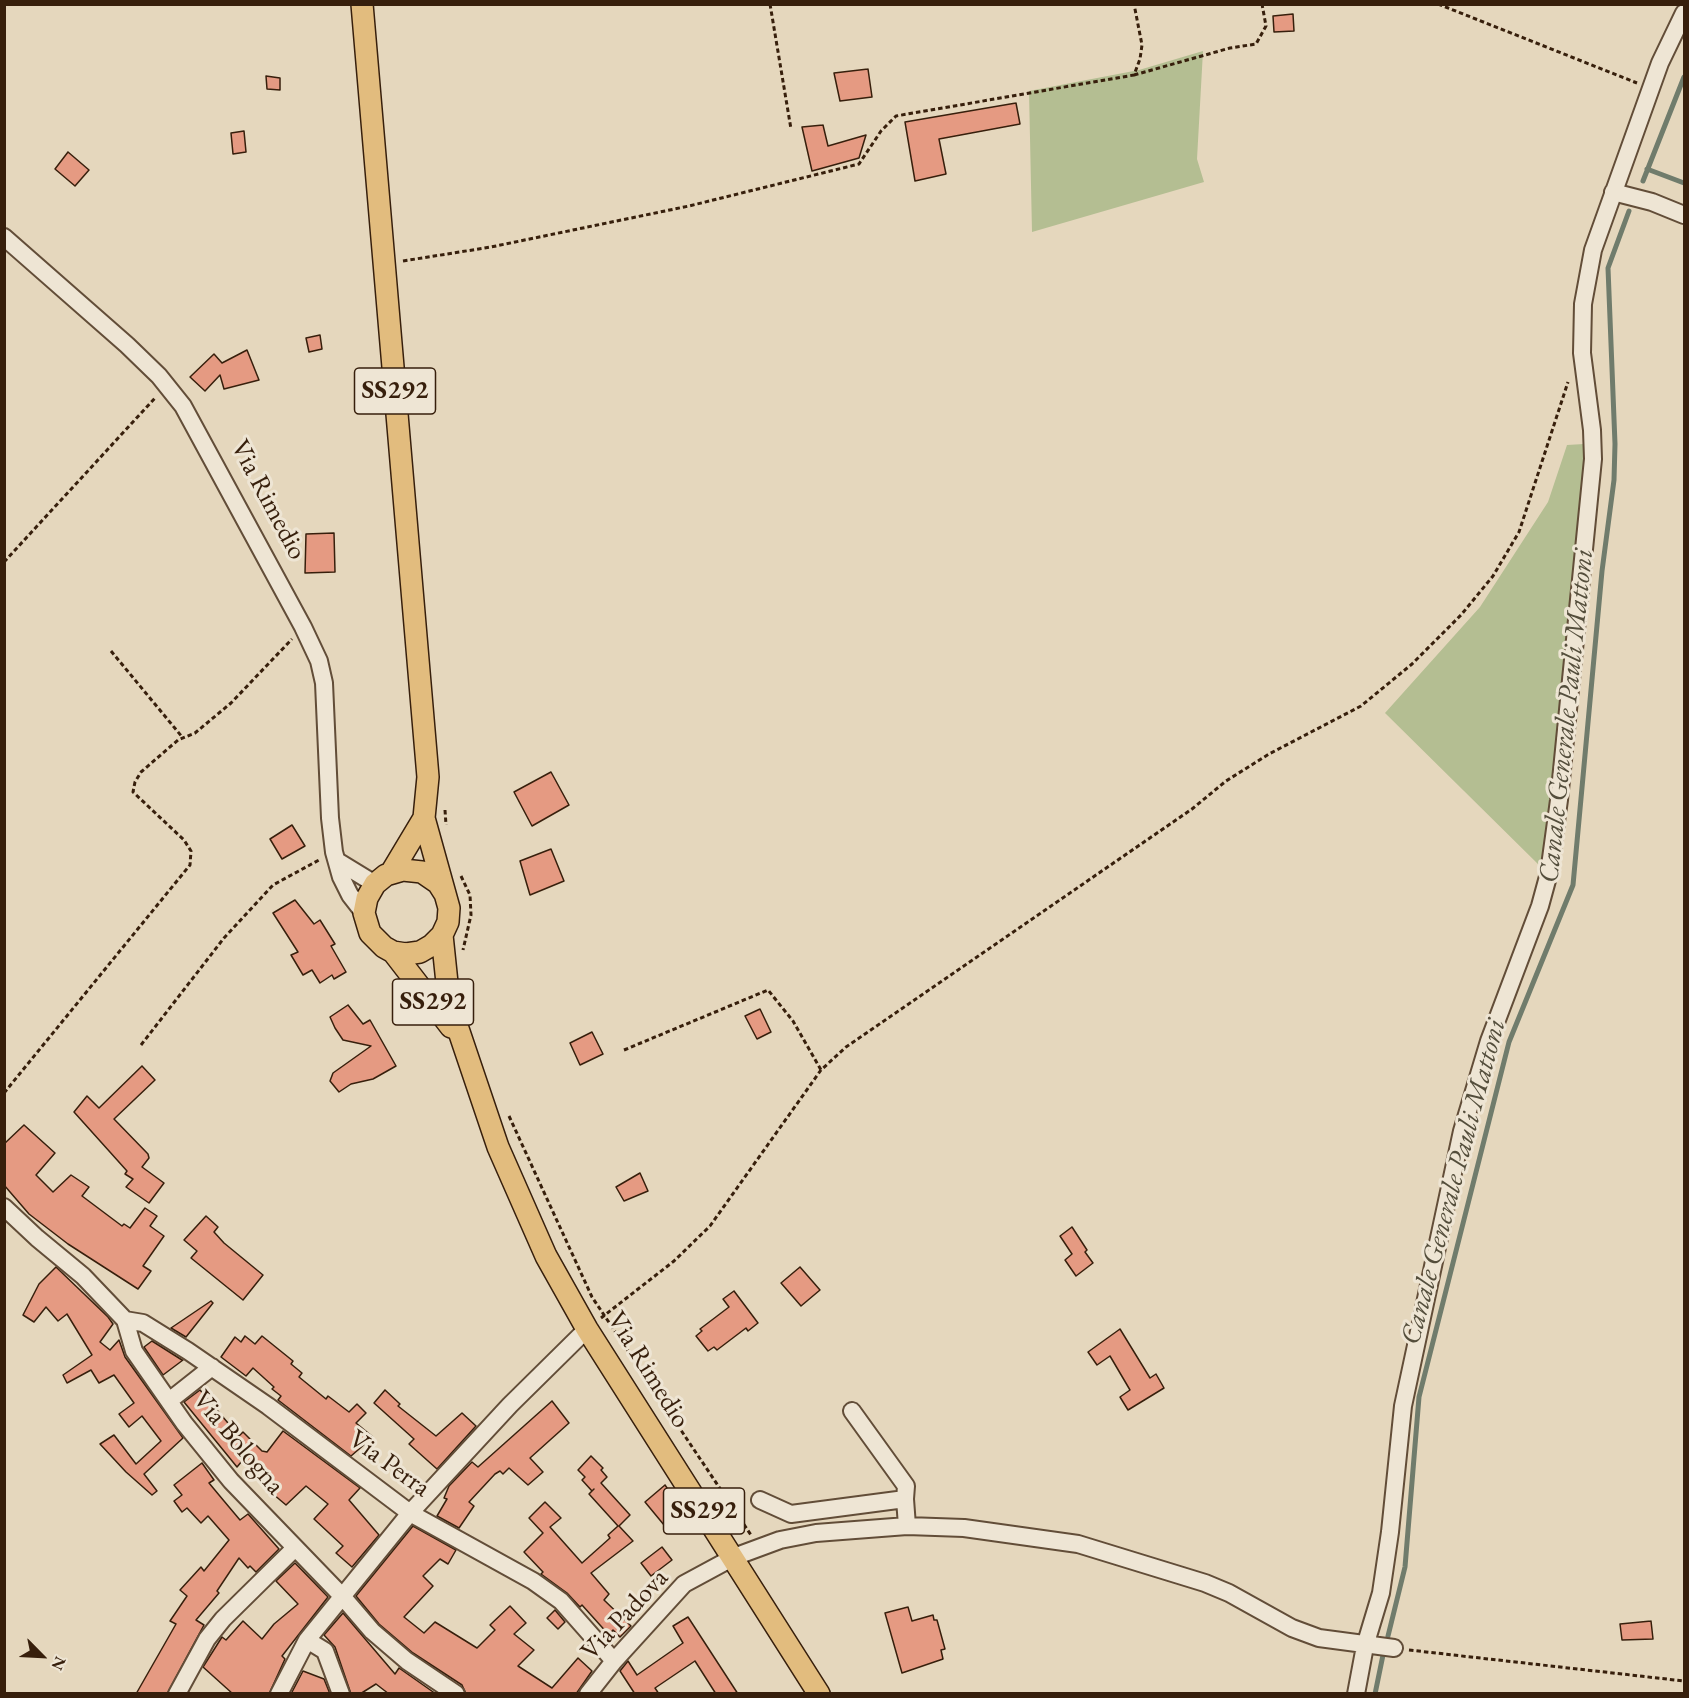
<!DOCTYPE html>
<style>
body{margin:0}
#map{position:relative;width:1689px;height:1698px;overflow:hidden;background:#e5d7bd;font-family:"EB Garamond",serif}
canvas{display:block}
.frame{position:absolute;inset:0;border:6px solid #371f0c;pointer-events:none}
.north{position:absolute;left:12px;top:1626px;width:60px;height:60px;-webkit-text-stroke:4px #eee5d4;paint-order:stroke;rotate:114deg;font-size:16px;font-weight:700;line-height:24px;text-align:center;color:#371f0c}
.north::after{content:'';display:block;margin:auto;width:21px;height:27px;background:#371f0c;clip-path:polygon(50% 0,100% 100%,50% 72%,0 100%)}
</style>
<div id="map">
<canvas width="1689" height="1698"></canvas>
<div class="frame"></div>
<div class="north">N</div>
</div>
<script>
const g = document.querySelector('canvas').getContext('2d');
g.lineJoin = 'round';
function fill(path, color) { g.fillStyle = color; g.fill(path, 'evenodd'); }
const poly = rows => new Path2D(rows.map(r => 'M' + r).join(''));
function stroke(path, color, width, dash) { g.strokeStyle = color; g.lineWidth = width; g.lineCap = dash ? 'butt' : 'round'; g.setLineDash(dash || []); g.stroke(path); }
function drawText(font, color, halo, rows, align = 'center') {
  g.font = font + ' "EB Garamond",serif'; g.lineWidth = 6; g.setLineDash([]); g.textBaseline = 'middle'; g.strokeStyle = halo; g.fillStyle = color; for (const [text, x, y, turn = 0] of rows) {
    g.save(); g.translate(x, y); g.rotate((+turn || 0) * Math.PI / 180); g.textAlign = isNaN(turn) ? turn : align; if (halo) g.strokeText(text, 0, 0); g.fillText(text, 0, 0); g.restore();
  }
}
fill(poly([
 [1203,51,1197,159,1204,182,1032,232,1029,91,1139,70],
 [1584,444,1581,548,1560,742,1542,868,1385,713,1480,607,1548,502,1567,445]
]), '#b4be92');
stroke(poly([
 [1647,169,1684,183],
 [1643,181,1684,77],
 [1388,1636,1405,1567,1419,1397,1509,1042,1573,885,1602,571,1614,480,1615,444,1608,268,1629,211],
 [1375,1694,1383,1655]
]), '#707c6c', 5);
const building = poly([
 [1293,14,1294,31,1274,32,1273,16,1293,14],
 [868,69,872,97,840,101,834,73,868,69],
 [266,76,280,78,280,90,267,89,266,76],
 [1016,103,1020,124,939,139,946,174,915,181,905,122,1016,103],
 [823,125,828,146,866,135,859,158,812,171,802,127,823,125],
 [244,131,246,152,233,154,231,133,244,131],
 [68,152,89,170,75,186,55,169,68,152],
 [320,335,322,349,309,352,306,338,320,335],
 [247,350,259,380,224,389,220,375,205,391,190,377,214,354,222,363,247,350],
 [334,533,335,572,305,573,306,534,334,533],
 [551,772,569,805,532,826,514,792,551,772],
 [292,825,305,846,282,859,270,839,292,825],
 [551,849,564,881,530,895,520,861,551,849],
 [295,900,314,924,320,920,335,944,331,946,346,972,334,979,332,975,320,983,312,970,303,975,291,955,298,952,273,913,295,900],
 [348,1005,363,1024,370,1020,396,1066,373,1079,351,1084,339,1092,330,1081,333,1073,371,1046,343,1040,335,1028,330,1017,348,1005],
 [760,1009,771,1032,757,1039,745,1016,760,1009],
 [592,1032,603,1054,580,1065,570,1043,592,1032],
 [142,1066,155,1080,114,1119,148,1154,149,1158,142,1167,164,1183,149,1203,126,1187,133,1179,125,1174,127,1171,74,1112,87,1096,99,1108,142,1066],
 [24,1125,55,1153,36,1175,53,1192,71,1175,89,1187,82,1196,122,1226,124,1224,130,1228,145,1208,157,1216,150,1226,164,1236,143,1266,151,1271,138,1289,68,1244,29,1214,4,1185,4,1144,24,1125],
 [640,1173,648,1191,624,1201,616,1187,640,1173],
 [206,1216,218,1227,214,1232,224,1243,263,1275,243,1300,191,1258,197,1251,184,1240,206,1216],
 [1072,1227,1087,1250,1085,1252,1093,1263,1076,1276,1065,1260,1072,1254,1060,1236,1072,1227],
 [56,1267,108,1317,113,1324,100,1342,110,1350,119,1340,125,1357,183,1438,144,1474,157,1491,152,1495,126,1472,100,1444,114,1435,136,1464,161,1441,142,1416,129,1427,119,1414,134,1403,114,1375,99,1383,91,1370,67,1383,63,1375,92,1355,67,1314,58,1321,46,1307,34,1322,23,1315,39,1284,56,1267],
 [800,1267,820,1290,801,1306,781,1283,800,1267],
 [734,1291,758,1323,748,1331,746,1328,717,1350,714,1347,708,1351,696,1336,702,1331,700,1329,729,1307,723,1299,734,1291],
 [211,1301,213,1303,186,1337,171,1328,211,1301],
 [1120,1329,1150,1378,1156,1374,1164,1388,1128,1410,1120,1397,1130,1390,1110,1356,1097,1365,1088,1352,1120,1329],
 [245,1336,255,1344,262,1336,293,1361,291,1364,302,1373,299,1377,326,1399,328,1396,349,1412,357,1404,366,1413,356,1423,373,1437,351,1456,278,1400,281,1396,272,1389,274,1387,253,1368,246,1376,221,1357,235,1337,241,1342,245,1336],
 [152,1341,182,1360,183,1360,163,1375,144,1347,152,1341],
 [200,1390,239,1436,243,1432,262,1451,267,1452,283,1431,360,1488,349,1500,379,1535,352,1567,336,1553,343,1546,314,1519,328,1504,306,1486,286,1505,273,1494,274,1492,267,1486,269,1484,242,1461,237,1467,184,1402,200,1390],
 [385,1390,400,1404,398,1406,436,1436,462,1413,476,1426,437,1469,409,1444,414,1439,374,1403,385,1390],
 [552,1401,569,1423,530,1458,543,1472,528,1485,509,1468,503,1474,500,1471,495,1474,469,1502,474,1506,459,1528,437,1516,447,1499,444,1498,449,1486,472,1462,478,1467,552,1401],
 [591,1456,603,1468,601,1470,607,1477,601,1483,630,1515,619,1526,633,1541,591,1573,609,1594,604,1600,631,1626,620,1637,613,1630,609,1635,582,1605,580,1607,567,1593,541,1574,543,1572,524,1552,543,1533,529,1518,545,1502,561,1518,550,1527,582,1563,610,1538,608,1535,618,1526,589,1494,594,1489,592,1491,582,1480,585,1477,578,1470,591,1456],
 [202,1463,214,1480,209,1483,224,1501,240,1520,248,1514,279,1549,256,1572,250,1566,248,1568,239,1558,217,1591,219,1593,196,1620,204,1625,167,1694,136,1694,176,1624,170,1621,187,1596,180,1590,201,1567,204,1571,229,1540,208,1516,201,1523,187,1508,182,1512,174,1501,182,1495,174,1485,202,1463],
 [665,1485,687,1517,669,1531,645,1502,665,1485],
 [413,1526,456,1550,448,1564,440,1559,423,1576,433,1586,404,1617,424,1633,435,1622,477,1648,495,1630,490,1625,510,1606,526,1623,514,1634,534,1650,518,1666,552,1688,578,1658,592,1671,576,1694,466,1694,462,1685,413,1653,379,1624,356,1596,413,1526],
 [662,1547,672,1560,651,1576,641,1563,662,1547],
 [295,1563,328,1597,282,1656,285,1659,269,1694,233,1694,203,1667,222,1637,226,1640,243,1621,262,1639,274,1624,298,1604,276,1581,295,1563],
 [908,1607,912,1621,933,1615,934,1620,937,1620,945,1649,941,1650,943,1659,902,1673,885,1613,908,1607],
 [555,1610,565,1622,558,1629,547,1618,555,1610],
 [343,1613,395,1674,399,1668,436,1694,389,1694,376,1684,360,1694,351,1694,335,1647,324,1635,343,1613],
 [688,1617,738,1694,716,1694,695,1661,655,1688,659,1694,635,1694,620,1671,628,1661,637,1675,683,1643,673,1626,688,1617],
 [1651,1621,1653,1639,1622,1640,1620,1624,1651,1621],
 [303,1671,324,1679,330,1694,291,1694,303,1671]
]);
fill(building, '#e59a82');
stroke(building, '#371f0c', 1.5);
const minor = poly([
 [1613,192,1652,202,1684,215],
 [4,237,127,345,159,376,183,406,303,627,319,661,324,683,330,818,334,852,341,877,350,895,364,913],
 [339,862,375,884],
 [4,1207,37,1238,83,1276,125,1320,134,1351,184,1423,231,1481,342,1596,372,1631,407,1661,456,1694],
 [125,1320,143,1323,188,1351,268,1406,410,1513,533,1581,561,1601,614,1661],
 [169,1401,212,1367],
 [852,1411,906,1486,905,1499],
 [760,1500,791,1514,905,1499,907,1526],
 [307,1640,325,1651,341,1694],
 [177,1694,207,1639,223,1619,295,1548],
 [279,1694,307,1640,410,1513,510,1405,587,1329],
 [588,1694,614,1661,684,1584,734,1557,780,1540,816,1533,907,1526,964,1528,1078,1544,1205,1583,1229,1593,1292,1628,1319,1638,1394,1648],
 [1356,1694,1365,1646,1381,1593,1390,1532,1403,1406,1462,1131,1489,1041,1540,906,1549,873,1559,800,1593,459,1592,430,1582,353,1583,304,1593,250,1660,63,1684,13]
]);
const major = poly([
 [362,4,428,777,424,818,449,908,448,922,442,935,432,945,420,952,406,954,393,952,384,947,370,933,364,913,367,898,375,884,386,875,403,870,422,872,438,883,445,894],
 [391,873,424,818],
 [442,935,449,1002,498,1147,546,1256,587,1329,819,1694],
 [393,952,451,1027]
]);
stroke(minor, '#624d38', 20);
stroke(major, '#371f0c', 24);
stroke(poly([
 [770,4,791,129],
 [1438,4,1637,83],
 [1134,75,1230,48,1256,44,1266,26,1262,4],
 [403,261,491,247,689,206,859,164,881,131,896,116,1134,75,1140,59,1142,45,1134,4],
 [4,562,155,398],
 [111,651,183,738],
 [445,810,446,825],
 [461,876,470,895,471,915,463,950],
 [141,1045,224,938,273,885,319,860],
 [624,1050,768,990,793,1021,821,1070],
 [4,1093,190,865,191,851,184,840,133,792,135,782,141,772,178,740,195,733,231,703,292,639],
 [509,1116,592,1297,751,1535],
 [601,1318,674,1261,710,1226,821,1070,846,1047,1192,809,1226,781,1269,754,1361,706,1412,664,1461,615,1493,576,1519,532,1568,382],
 [1409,1650,1684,1681]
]), '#371f0c', 3, [4.5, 3]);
stroke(minor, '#eee5d4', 16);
stroke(major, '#e2bc7e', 21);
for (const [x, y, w] of [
 [395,391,81],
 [433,1002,81],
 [704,1511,81]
]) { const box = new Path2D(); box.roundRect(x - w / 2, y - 23, w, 46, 4.5); g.fillStyle = '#eee5d4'; g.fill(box); stroke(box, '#371f0c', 1.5); }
drawText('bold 26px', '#371f0c', null, [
 ["SS292",395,391],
 ["SS292",433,1002],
 ["SS292",704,1511]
]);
drawText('27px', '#371f0c', '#eee5d4', [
 ["Via Rimedio",268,500,62],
 ["Via Rimedio",648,1370,58],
 ["Via Bologna",238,1443,50],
 ["Via Perra",389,1464,36],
 ["Via Padova",625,1615,-47]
]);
drawText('italic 28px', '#544e3c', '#eee5d4', [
 ["Canale Generale Pauli Mattoni",1567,716,-84],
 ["Canale Generale Pauli Mattoni",1454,1182,-75]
]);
</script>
